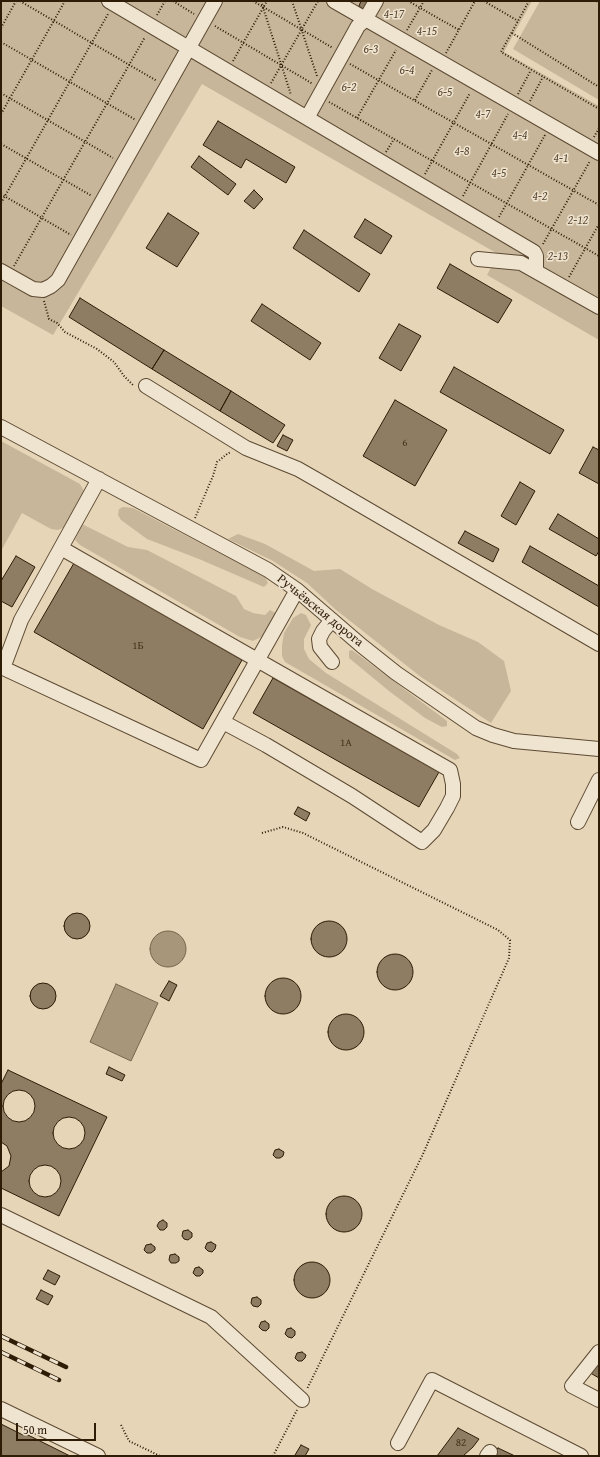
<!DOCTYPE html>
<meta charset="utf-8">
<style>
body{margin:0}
#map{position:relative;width:600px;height:1457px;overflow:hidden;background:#e6d5b7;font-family:"Gentium Book Plus",serif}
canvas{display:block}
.frame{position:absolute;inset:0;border:2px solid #2f1c07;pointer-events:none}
.scale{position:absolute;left:16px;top:1423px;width:80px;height:18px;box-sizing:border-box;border:2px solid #2f1c07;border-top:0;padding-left:5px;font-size:12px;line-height:14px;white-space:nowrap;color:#2f1c07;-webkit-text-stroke:3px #efe4d0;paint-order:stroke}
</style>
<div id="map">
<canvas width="600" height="1457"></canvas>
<div class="frame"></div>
<div class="scale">50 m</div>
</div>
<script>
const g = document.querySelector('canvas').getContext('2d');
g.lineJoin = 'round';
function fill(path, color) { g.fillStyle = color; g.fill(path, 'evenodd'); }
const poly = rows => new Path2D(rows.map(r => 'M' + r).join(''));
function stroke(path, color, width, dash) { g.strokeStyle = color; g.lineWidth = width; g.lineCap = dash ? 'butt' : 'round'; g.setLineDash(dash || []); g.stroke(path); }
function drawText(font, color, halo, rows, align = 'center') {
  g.font = font + ' "Gentium Book Plus",serif'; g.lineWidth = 3; g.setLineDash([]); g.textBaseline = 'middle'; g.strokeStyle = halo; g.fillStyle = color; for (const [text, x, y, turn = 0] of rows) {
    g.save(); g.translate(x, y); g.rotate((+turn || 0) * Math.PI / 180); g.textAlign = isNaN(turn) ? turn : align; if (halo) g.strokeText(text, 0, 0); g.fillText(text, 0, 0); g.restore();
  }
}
fill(poly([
 [1,1,532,1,504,52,599,106,599,340,487,275,498,254,202,84,53,335,1,306],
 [540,1,599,1,599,100,513,49],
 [1,441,80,484,84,491,65,527,58,530,51,529,22,513,1,551],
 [123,507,133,508,252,570,265,577,268,583,264,587,257,584,199,559,147,539,121,520,118,515,119,509],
 [82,524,128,547,147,550,236,596,244,609,253,613,265,615,270,610,276,613,263,636,253,641,240,637,80,545,75,540],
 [238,534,265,544,314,571,340,569,372,589,439,625,478,642,504,661,511,691,491,723,421,677,335,609,307,583,273,561,228,539],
 [301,613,306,615,311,625,304,639,304,649,309,659,326,673,457,754,460,758,455,760,285,662,282,656,282,645,284,633,293,618],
 [352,650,447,721,447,726,442,727,425,718,389,691,349,658,349,651]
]), '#c7b699');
const water = poly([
 '150 949a18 18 0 1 1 36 0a18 18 0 1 1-36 0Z',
 [116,984,158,1003,131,1061,90,1042,116,984]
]);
fill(water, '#a8967b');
stroke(water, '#78654d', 1);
const building = poly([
 [361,1,369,1,364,10,359,6,361,1],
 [218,121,295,167,286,183,246,159,241,168,203,145,218,121],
 [199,156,236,184,228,195,191,167,199,156],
 [254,190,263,199,254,209,244,201,254,190],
 [168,213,199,233,177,267,146,248,168,213],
 [365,219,392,236,381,254,354,237,365,219],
 [304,230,370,274,359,292,293,248,304,230],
 [450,264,512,300,498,323,437,288,450,264],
 [80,298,164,350,152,369,69,317,80,298],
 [262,304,321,343,310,360,251,321,262,304],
 [399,324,421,336,401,371,379,358,399,324],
 [164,350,231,391,220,411,152,369,164,350],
 [454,367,564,430,550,454,440,392,454,367],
 [231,391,285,425,273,443,220,411,231,391],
 [395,400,447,430,415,486,363,456,395,400],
 [283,435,293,440,287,451,277,446,283,435],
 [593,447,599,450,599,484,579,473,593,447],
 [520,482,535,491,516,525,501,516,520,482],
 [558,514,599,539,599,551,596,556,549,529,558,514],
 [465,531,499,549,493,562,458,543,465,531],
 [530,546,599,586,599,607,522,562,530,546],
 [16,556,35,567,12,607,1,601,1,581,16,556],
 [74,563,242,660,203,729,34,632,74,563],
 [273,678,439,772,419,807,253,713,273,678],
 [298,807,310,813,306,821,294,814,298,807],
 '64 926a13 13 0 1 1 26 0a13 13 0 1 1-26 0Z',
 '311 939a18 18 0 1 1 36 0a18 18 0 1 1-36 0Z',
 '377 972a18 18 0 1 1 36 0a18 18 0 1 1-36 0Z',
 '265 996a18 18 0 1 1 36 0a18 18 0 1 1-36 0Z',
 [169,981,177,985,169,1001,160,996,169,981],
 '30 996a13 13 0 1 1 26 0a13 13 0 1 1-26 0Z',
 '328 1032a18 18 0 1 1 36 0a18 18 0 1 1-36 0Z',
 [109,1067,125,1075,122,1081,106,1074,109,1067],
 [8,1070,107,1117,59,1216,1,1188,1,1084,8,1070],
 '3 1106a16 16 0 1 1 32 0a16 16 0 1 1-32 0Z',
 '53 1133a16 16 0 1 1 32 0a16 16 0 1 1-32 0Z',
 [1,1142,7,1146,11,1156,9,1166,1,1172,1,1142],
 [279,1149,284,1152,283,1156,280,1158,276,1158,273,1155,275,1150,279,1149],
 '29 1181a16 16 0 1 1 32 0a16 16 0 1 1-32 0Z',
 '326 1214a18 18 0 1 1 36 0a18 18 0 1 1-36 0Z',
 [163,1220,167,1223,167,1227,164,1230,160,1230,157,1226,159,1222,163,1220],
 [188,1230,192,1233,192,1237,188,1240,184,1239,182,1236,183,1231,188,1230],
 [211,1242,216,1245,215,1249,212,1252,208,1251,205,1248,207,1243,211,1242],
 [151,1244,155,1247,155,1250,151,1253,147,1253,144,1250,146,1245,151,1244],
 [175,1254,179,1257,179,1261,176,1263,171,1263,169,1260,170,1255,175,1254],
 '294 1280a18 18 0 1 1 36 0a18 18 0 1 1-36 0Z',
 [199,1267,203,1270,203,1273,200,1276,196,1276,193,1273,195,1268,199,1267],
 [48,1270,60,1276,55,1285,43,1279,48,1270],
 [41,1290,53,1296,48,1305,36,1299,41,1290],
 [257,1297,261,1300,261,1304,258,1307,253,1306,251,1303,252,1298,257,1297],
 [265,1321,269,1324,269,1328,266,1331,262,1330,259,1327,261,1322,265,1321],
 [291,1328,295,1331,295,1335,292,1338,288,1337,285,1334,287,1329,291,1328],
 [302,1352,306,1355,305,1358,302,1361,298,1361,295,1358,297,1353,302,1352],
 [599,1357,599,1378,587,1371,599,1357],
 [1,1424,23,1435,24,1433,70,1456,1,1456,1,1424],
 [458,1428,479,1439,473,1447,463,1456,437,1456,458,1428],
 [301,1445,309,1449,305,1456,296,1456,295,1455,301,1445],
 [498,1448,515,1456,492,1456,498,1448]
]);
fill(building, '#8e7c63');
stroke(building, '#2f1c07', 1);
const minor = poly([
 [109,1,534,252,536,256,536,271],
 [334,1,599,153],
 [307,118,358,26,365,20,376,1],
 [478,259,521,263,599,307],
 [1,271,33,289,43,290,51,286,58,280,215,1],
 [146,386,246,448,298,469,319,481,599,644],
 [1,427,268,570,297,590,362,646,396,673,476,728,493,735,514,741,599,749],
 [61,548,450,770,453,784,453,796,447,808,434,830,422,842,352,796,266,745,223,722],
 [332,620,323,631,319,639,320,647,332,662],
 [1,667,201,760,297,590],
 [3,668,21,620,99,479],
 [578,822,599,780],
 [1,1215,211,1317,302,1400],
 [599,1352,572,1386,599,1400],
 [1,1409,98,1456],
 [398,1443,432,1380,581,1456],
 [487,1456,490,1452]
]);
stroke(minor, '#5d4a33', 16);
stroke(poly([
 [20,1,157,81],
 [173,1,194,14],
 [253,1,333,48],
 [261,1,291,95],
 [292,1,317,76],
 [408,1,459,30],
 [484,1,518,21],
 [529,1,501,52,599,109],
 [596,1,599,3],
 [157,15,165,1],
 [215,26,313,84],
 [1,28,16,1],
 [407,30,424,1],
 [512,33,599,87],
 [1,42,136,120],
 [446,53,475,1],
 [233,61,267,1],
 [350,64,599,205],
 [271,83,318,1],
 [1,93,113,158],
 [518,94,531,70],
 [415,100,432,70],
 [530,101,543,77],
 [329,102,599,256],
 [1,114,65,1],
 [357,118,396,50],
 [594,137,599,128],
 [1,144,92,196],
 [386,152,394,139],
 [425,174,470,93],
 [1,194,71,235],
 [463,196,508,114],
 [1,203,108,14],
 [499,217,545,135],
 [543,244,590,161],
 [14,266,145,37],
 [569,277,599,224],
 [44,301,49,319,57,323,65,332,97,349,114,362,124,376,134,386],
 [195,518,213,476,217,462,227,454,231,452],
 [262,833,283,827,303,833,498,930,510,940,509,958,423,1154,307,1389],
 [121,1425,129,1441,160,1456],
 [273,1456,297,1410]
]), '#2f1c07', 2, [1, 2]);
stroke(minor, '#efe4d0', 14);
const rail = poly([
 [1,1336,66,1367],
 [1,1352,59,1380]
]);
stroke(rail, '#2f1c07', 4.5);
stroke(rail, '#efe4d0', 3, [9]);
drawText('11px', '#47341e', null, [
 ["6",405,443],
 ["1Б",138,646],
 ["1А",346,743],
 ["82",461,1443]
]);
drawText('italic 13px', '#5d4a33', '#efe4d0', [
 ["4-17",394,15],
 ["4-15",427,32],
 ["6-3",371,50],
 ["6-4",407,71],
 ["6-2",349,88],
 ["6-5",445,93],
 ["4-7",483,115],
 ["4-4",520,136],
 ["4-8",462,152],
 ["4-1",561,159],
 ["4-5",499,174],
 ["4-2",540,197],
 ["2-12",578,221],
 ["2-13",558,257]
]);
drawText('13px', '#2f1c07', '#efe4d0', [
 ["Ручьёвская дорога",320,611,39]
]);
</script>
